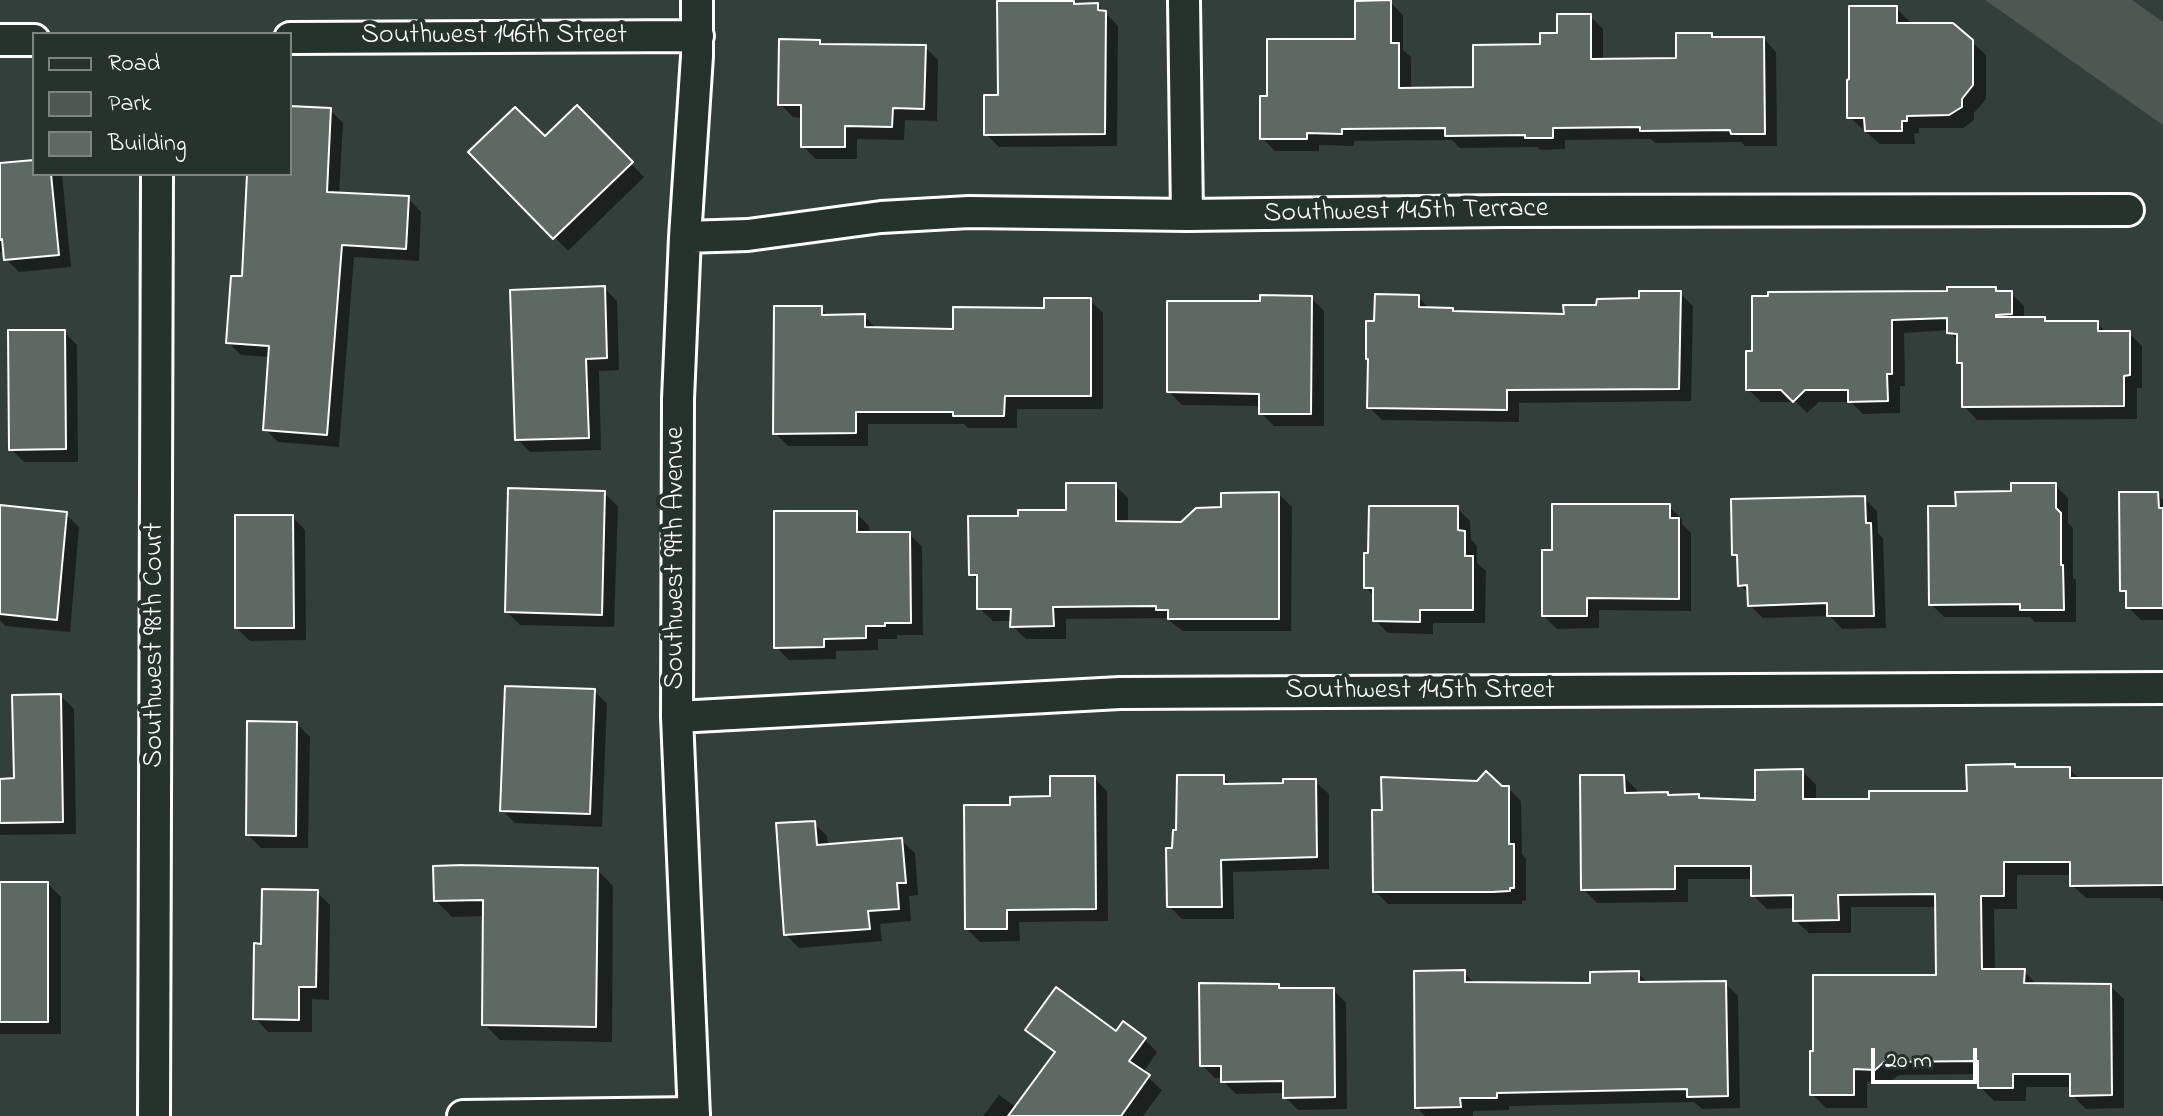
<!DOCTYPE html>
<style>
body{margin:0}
#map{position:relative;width:2163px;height:1116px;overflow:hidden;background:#333f3a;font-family:"Indie Flower",sans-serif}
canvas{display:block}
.legend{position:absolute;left:32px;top:32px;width:260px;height:144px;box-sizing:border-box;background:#26332d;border:2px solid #7d8581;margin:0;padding:10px 14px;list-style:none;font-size:24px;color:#fff}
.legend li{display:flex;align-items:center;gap:16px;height:40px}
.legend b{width:40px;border:2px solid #7d8581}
.scale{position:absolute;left:1871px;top:1048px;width:106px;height:36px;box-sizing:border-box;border:4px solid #fff;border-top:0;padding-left:10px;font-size:24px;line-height:28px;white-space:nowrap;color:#fff;-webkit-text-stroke:6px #26332d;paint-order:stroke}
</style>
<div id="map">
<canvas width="2163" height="1116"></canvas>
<ul class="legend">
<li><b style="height:10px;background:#26332d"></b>Road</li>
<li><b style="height:22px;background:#4d5853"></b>Park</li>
<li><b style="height:22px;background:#5f6964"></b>Building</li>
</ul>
<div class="scale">20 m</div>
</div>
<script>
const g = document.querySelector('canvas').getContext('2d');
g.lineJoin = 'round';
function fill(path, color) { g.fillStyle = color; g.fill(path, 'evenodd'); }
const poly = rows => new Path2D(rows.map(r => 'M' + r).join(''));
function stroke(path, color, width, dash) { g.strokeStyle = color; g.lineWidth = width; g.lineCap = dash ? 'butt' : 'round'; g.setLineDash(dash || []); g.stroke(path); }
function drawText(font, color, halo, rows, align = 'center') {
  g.font = font + ' "Indie Flower",sans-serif'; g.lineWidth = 8; g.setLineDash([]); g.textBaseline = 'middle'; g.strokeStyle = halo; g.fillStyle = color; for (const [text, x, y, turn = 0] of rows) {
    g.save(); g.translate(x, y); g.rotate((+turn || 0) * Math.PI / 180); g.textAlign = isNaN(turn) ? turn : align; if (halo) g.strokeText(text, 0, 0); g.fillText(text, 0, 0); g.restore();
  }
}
fill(poly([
 [1985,0,2132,0,2163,22,2163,125]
]), '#4d5853');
fill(poly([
 [1390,2,1403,15,1403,50,1411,57,1411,89,1475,89,1590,16,1603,29,1603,61,1678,60,1711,35,1715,39,1764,39,1776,52,1777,146,1745,146,1741,142,1655,143,1651,139,1565,140,1565,149,1540,150,1538,147,1460,148,1452,140,1354,141,1354,146,1319,145,1319,151,1275,151,1262,138,1269,98,1357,41],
 [1073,3,1076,6,1098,5,1118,26,1117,146,999,147,986,134,1000,97],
 [1896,8,1909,21,1909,25,1972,42,1986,55,1986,99,1974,113,1974,120,1963,128,1919,128,1919,133,1914,134,1915,144,1880,144,1849,117],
 [819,42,822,46,925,47,938,60,937,121,905,120,904,140,857,139,857,159,816,159,803,146,803,118,793,117,780,104],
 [290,108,330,110,343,123,339,195,408,198,421,212,419,261,354,257,339,447,278,442,265,429,271,357,241,355,228,342,244,279,249,174,290,174],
 [577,108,644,177,568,251,471,152,545,139],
 [34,162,34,174,62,174,71,267,19,272,6,259,5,253,0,252,0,165],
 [604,288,617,301,619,370,599,371,601,450,530,452,517,439],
 [1995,289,1998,293,2011,293,2024,306,2024,319,2045,319,2049,323,2097,323,2107,333,2129,333,2142,346,2142,388,2137,388,2137,419,1977,420,1964,406,1964,367,1959,362,1959,343,1949,330,1904,333,1905,386,1900,386,1900,413,1863,414,1851,402,1819,402,1807,413,1796,402,1761,402,1748,389,1748,353,1949,293],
 [1680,293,1693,306,1691,401,1519,403,1519,422,1382,420,1369,407,1376,324,1418,297,1431,310,1454,313,1566,317,1598,307],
 [1311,298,1324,311,1324,426,1274,426,1261,413,1261,406,1182,405,1169,392,1261,303],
 [1090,300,1103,313,1103,409,1017,409,1017,428,968,428,964,424,868,424,868,446,788,446,775,433,821,308,829,317,864,316,878,330,955,331],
 [64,332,77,345,78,462,24,462,11,449],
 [1115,485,1128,498,1128,523,1182,524,1279,494,1292,507,1291,631,1183,631,1166,618,1066,619,1066,639,1026,639,1012,626,1013,621,993,621,979,608,979,582,971,574,1020,518,1068,512],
 [2055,485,2068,498,2068,523,2073,528,2073,578,2076,580,2076,622,2035,622,2030,617,1944,617,1931,604,1958,508],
 [604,493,618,506,614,627,520,625,507,612],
 [2157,494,2163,500,2163,620,2141,620,2128,607,2128,596,2122,590],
 [1864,498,1877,511,1878,533,1883,538,1886,628,1842,629,1830,616,1763,618,1750,605,1749,594,1740,585,1739,559,1734,554],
 [1669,506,1682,519,1682,524,1691,533,1691,611,1599,610,1599,628,1557,629,1544,616,1554,552],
 [1457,508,1470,521,1471,539,1477,546,1477,563,1486,571,1485,623,1433,623,1433,634,1388,633,1375,620,1375,597,1366,588],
 [856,513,869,526,870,534,909,534,922,547,923,635,897,635,897,639,878,639,878,650,836,651,836,659,789,660,776,647],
 [66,514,79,527,70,632,5,626,0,620,0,529],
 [292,517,305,530,306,640,250,641,237,628],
 [594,691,607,704,602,827,515,823,502,810],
 [61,696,74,709,76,834,0,835,0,781,16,780],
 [297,724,310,737,308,848,261,848,248,835],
 [2017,769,2069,769,2081,780,2163,778,2163,902,2159,898,2086,898,2072,885,2072,875,2017,875,2017,909,1994,909,1995,971,2024,971,2038,986,2110,986,2124,999,2124,1108,2086,1109,2072,1095,2072,1087,2026,1087,2026,1101,1994,1101,1980,1087,1980,1074,1899,1075,1889,1082,1867,1082,1867,1108,1826,1108,1812,1094,1815,1054,1938,977,1937,907,1851,907,1851,933,1809,933,1795,920,1795,908,1767,909,1753,895,1753,879,1688,879,1688,902,1597,903,1583,889,1624,777,1637,790,1637,795,1699,796,1703,800,1758,802,1802,771,1816,785,1816,801,1871,801,1969,793],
 [1223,777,1231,786,1315,781,1329,794,1329,869,1233,872,1234,919,1182,919,1169,906,1174,850],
 [1094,778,1107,791,1108,921,1019,922,1020,941,980,942,967,929,1012,807,1052,798],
 [1501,788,1508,788,1521,801,1522,854,1526,859,1526,900,1522,901,1522,904,1388,904,1375,891],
 [814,823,827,836,828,846,901,840,915,853,918,895,909,896,911,921,880,924,882,941,799,948,786,935],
 [597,870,613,886,612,1042,500,1040,484,1024,485,916,452,917,436,901],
 [0,884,48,884,61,897,61,1034,0,1034],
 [317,892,330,905,329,1000,312,999,312,1032,268,1032,255,1018,263,946],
 [1464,972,1475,984,1592,985,1638,973,1649,984,1725,983,1738,996,1740,1108,1702,1109,1694,1102,1509,1106,1509,1110,1473,1111,1473,1116,1425,1116,1417,1107],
 [1278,986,1282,990,1333,990,1346,1003,1347,1109,1298,1110,1285,1097,1285,1093,1236,1094,1223,1081,1223,1078,1215,1078,1202,1065],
 [1028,1030,1116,1033,1144,1039,1157,1052,1143,1073,1162,1090,1143,1116,983,1116,999,1095,1017,1108,1056,1054]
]), '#0007');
const building = poly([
 [1391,0,1391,43,1399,43,1399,88,1473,87,1473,45,1540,44,1540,33,1557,33,1557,14,1591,14,1591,59,1676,58,1676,33,1712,33,1712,37,1764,37,1765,134,1731,134,1730,130,1640,131,1640,127,1553,128,1553,138,1525,138,1525,135,1445,136,1445,128,1342,129,1342,134,1307,133,1307,139,1260,139,1260,96,1267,96,1267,39,1355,39,1355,1,1391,0],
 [997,1,1074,1,1074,4,1098,3,1098,10,1106,11,1105,134,984,135,984,95,998,95,997,1],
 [1849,6,1897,6,1897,23,1953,23,1973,40,1973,85,1962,99,1962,107,1949,115,1907,116,1907,121,1902,121,1902,131,1865,131,1864,118,1847,118,1847,80,1849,79,1849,6],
 [779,39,820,40,820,44,926,45,924,109,893,108,892,127,845,126,845,147,801,147,801,105,778,105,779,39],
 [577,105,633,162,553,239,468,152,515,107,545,136,577,105],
 [290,106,331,108,327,192,409,196,406,249,342,245,327,435,263,430,269,346,226,343,231,276,242,276,247,174,290,174,290,106],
 [34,160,34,174,51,174,59,255,4,260,2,239,0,240,0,163,34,160],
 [605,286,607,358,586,359,589,438,515,440,510,290,605,286],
 [1947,287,1996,287,1996,291,2012,291,2012,314,1996,315,1996,317,2045,317,2045,321,2098,321,2098,331,2130,331,2130,375,2124,376,2124,406,1962,407,1962,363,1957,363,1957,334,1947,333,1947,318,1892,320,1892,374,1887,374,1888,401,1848,402,1848,390,1805,390,1793,402,1781,390,1746,390,1746,351,1752,351,1752,296,1768,296,1768,292,1947,291,1947,287],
 [1639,291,1681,291,1679,389,1507,390,1507,410,1367,408,1368,359,1366,359,1366,321,1374,321,1375,294,1419,295,1419,307,1453,308,1453,311,1564,314,1563,305,1596,305,1597,299,1639,298,1639,291],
 [1260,295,1312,296,1311,414,1259,414,1259,394,1167,392,1167,301,1260,301,1260,295],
 [1044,298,1091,298,1091,396,1005,396,1004,416,953,416,953,412,856,412,856,433,773,434,774,306,822,306,822,315,865,314,865,327,953,329,953,307,1044,308,1044,298],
 [8,330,65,330,66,449,9,450,8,330],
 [1066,483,1116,483,1116,521,1181,522,1196,508,1221,507,1221,493,1279,492,1279,619,1168,619,1168,610,1156,610,1156,606,1053,607,1054,626,1010,627,1011,609,977,609,977,575,969,575,968,516,1018,516,1018,510,1066,510,1066,483],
 [2011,483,2056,483,2056,508,2061,513,2061,565,2063,565,2064,610,2020,610,2020,604,1929,605,1928,506,1956,506,1955,492,2011,491,2011,483],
 [508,488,605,491,602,615,505,612,508,488],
 [2119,492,2158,492,2159,508,2163,508,2163,608,2126,608,2126,591,2120,591,2119,492],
 [1865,496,1866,523,1871,523,1874,616,1827,616,1827,603,1748,606,1747,585,1738,586,1737,555,1732,555,1731,499,1865,496],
 [1552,504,1670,504,1670,518,1679,518,1679,599,1587,598,1587,616,1542,616,1542,550,1552,550,1552,504],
 [0,505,67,512,57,620,0,614,0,505],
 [1369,506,1458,506,1458,530,1465,531,1465,556,1473,556,1473,610,1420,610,1420,622,1373,621,1373,588,1364,588,1364,553,1368,553,1369,506],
 [774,511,857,511,857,532,910,532,911,623,885,623,885,626,866,626,866,638,824,639,824,647,774,648,774,511],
 [235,515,293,515,294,628,235,628,235,515],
 [505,686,595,689,590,814,500,811,505,686],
 [61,694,63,822,0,823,0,779,14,778,12,695,61,694],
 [247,721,297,722,296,836,246,835,247,721],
 [2015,764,2015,767,2070,767,2070,778,2163,778,2163,885,2070,886,2070,862,2004,862,2004,896,1981,896,1982,969,2025,969,2024,983,2111,984,2112,1095,2070,1096,2070,1074,2013,1074,2013,1088,1978,1088,1978,1061,1884,1062,1875,1070,1854,1069,1854,1095,1810,1095,1810,1051,1813,1051,1813,975,1936,975,1935,894,1838,895,1839,920,1793,921,1793,895,1751,896,1751,866,1675,866,1675,889,1581,890,1580,775,1624,775,1625,793,1668,792,1668,795,1699,794,1699,798,1755,800,1755,770,1803,769,1803,799,1869,799,1869,791,1967,791,1966,765,2015,764],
 [1486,771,1502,786,1509,786,1509,844,1514,844,1514,888,1510,888,1510,891,1492,892,1373,892,1372,810,1382,810,1381,777,1477,781,1486,771],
 [1177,775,1224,775,1224,784,1283,783,1283,779,1316,779,1317,857,1221,860,1222,907,1167,907,1166,848,1172,848,1173,830,1176,830,1177,775],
 [1050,776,1095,776,1096,909,1007,910,1007,929,965,929,964,805,1010,805,1010,797,1050,796,1050,776],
 [815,821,817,845,902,838,906,883,897,883,899,909,868,911,870,929,784,935,776,823,815,821],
 [463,865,598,868,596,1027,482,1025,483,900,434,901,433,866,463,865],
 [0,882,48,882,48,1022,0,1022,0,882],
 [262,889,318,890,316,987,299,987,299,1020,253,1019,254,943,261,944,262,889],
 [1465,970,1465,982,1590,983,1590,972,1639,971,1639,982,1726,981,1728,1096,1687,1097,1687,1089,1497,1093,1497,1098,1460,1098,1461,1107,1415,1108,1414,971,1465,970],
 [1199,983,1279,984,1279,988,1334,988,1335,1097,1283,1098,1283,1081,1221,1082,1221,1066,1200,1066,1199,983],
 [1056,987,1116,1031,1123,1021,1146,1038,1129,1061,1150,1075,1121,1116,1008,1116,1055,1052,1025,1030,1056,987]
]);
fill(building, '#5f6964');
stroke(building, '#fff', 2);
const street = poly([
 [1184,0,1187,215],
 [290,38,698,36],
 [0,40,34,40],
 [685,237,748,235,881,217,969,212,1187,215,1503,211,2128,210],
 [677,717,1120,693,2163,688],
 [154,1116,157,174],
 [463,1116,694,1113],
 [694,1116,677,717,678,399,685,237,697,56,697,0]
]);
stroke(street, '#fff', 36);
stroke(street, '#26332d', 30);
drawText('28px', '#fff', '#26332d', [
 ["Southwest 146th Street",494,37],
 ["Southwest 145th Terrace",1406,213,-1],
 ["Southwest 99th Avenue",677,558,-90],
 ["Southwest 98th Court",156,645,-90],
 ["Southwest 145th Street",1420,692]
]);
</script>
